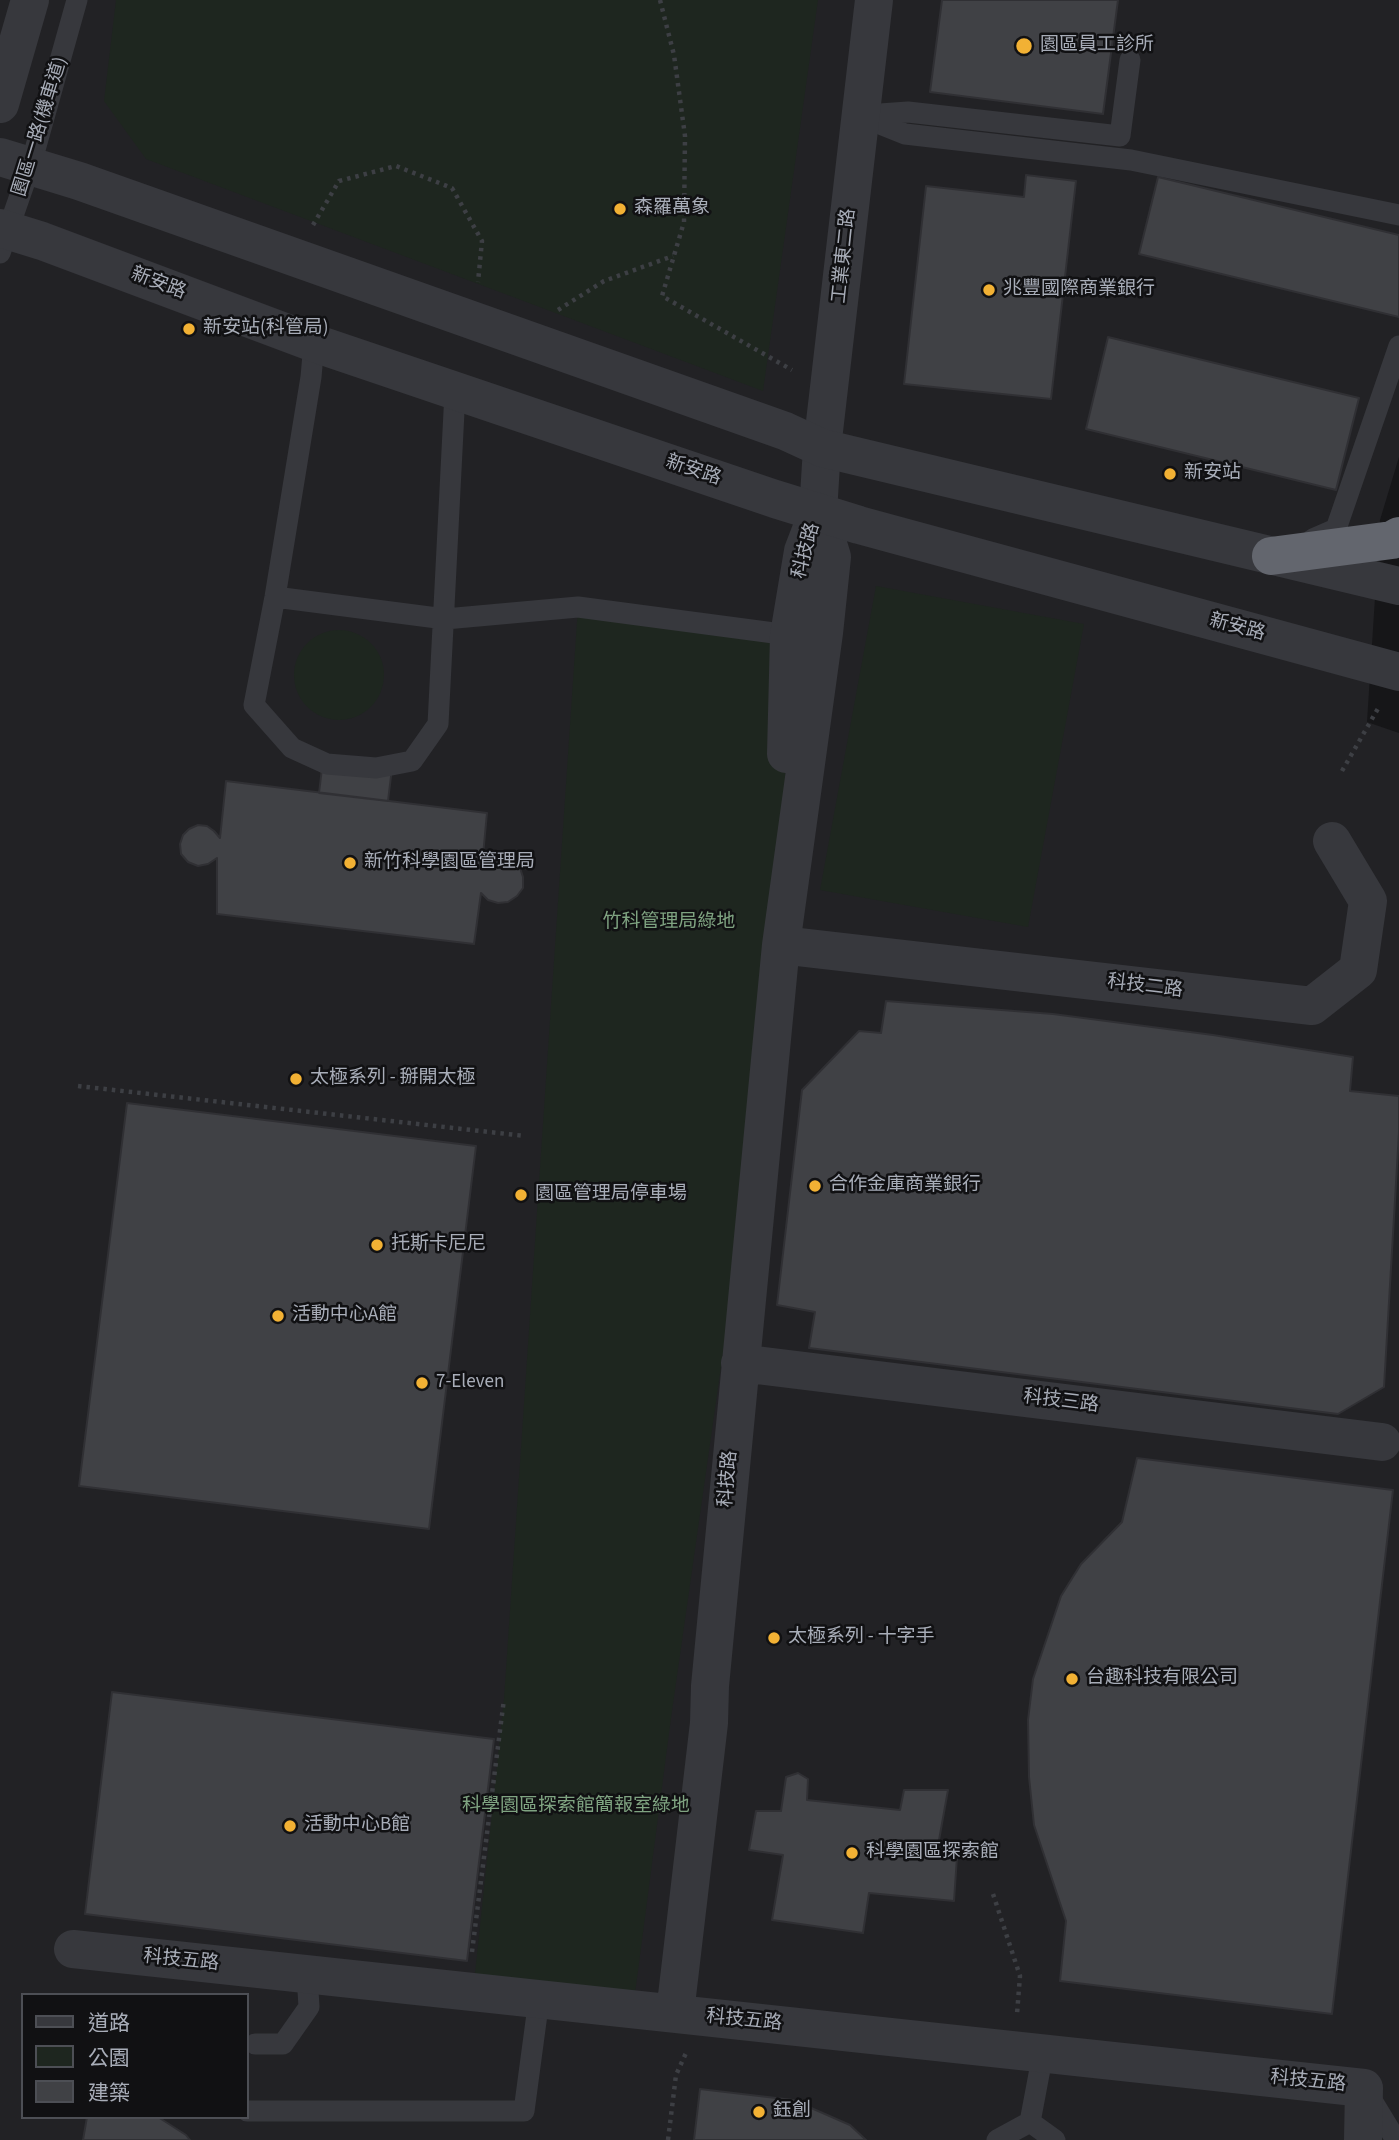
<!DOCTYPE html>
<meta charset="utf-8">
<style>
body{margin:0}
#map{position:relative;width:1399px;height:2140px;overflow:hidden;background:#161618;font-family:"Source Sans 3","Noto Sans TC",sans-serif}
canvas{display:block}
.legend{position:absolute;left:21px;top:1993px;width:228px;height:126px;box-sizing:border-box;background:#111113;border:2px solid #4d4f55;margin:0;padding:9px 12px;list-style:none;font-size:21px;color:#a8adb8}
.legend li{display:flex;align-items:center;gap:14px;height:35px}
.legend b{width:35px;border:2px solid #4d4f55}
</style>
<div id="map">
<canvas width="1399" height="2140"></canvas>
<ul class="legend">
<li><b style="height:9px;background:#37383d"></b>道路</li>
<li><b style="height:19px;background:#1e261f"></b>公園</li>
<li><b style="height:19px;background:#404145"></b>建築</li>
</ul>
</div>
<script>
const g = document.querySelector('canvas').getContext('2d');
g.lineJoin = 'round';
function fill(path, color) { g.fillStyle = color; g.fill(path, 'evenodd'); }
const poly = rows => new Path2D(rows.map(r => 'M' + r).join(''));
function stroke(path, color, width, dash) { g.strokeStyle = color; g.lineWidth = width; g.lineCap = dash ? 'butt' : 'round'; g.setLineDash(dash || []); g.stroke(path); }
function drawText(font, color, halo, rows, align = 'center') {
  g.font = font + ' "Source Sans 3","Noto Sans TC",sans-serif'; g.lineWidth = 5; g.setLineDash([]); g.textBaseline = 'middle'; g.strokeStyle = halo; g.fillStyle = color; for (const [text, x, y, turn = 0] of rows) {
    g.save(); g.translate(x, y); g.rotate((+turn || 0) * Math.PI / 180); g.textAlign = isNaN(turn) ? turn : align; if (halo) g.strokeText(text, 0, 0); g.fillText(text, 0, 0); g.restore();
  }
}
fill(poly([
 [0,0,1399,0,1399,457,1380,520,1367,722,1399,733,1399,2140,0,2140],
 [23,1995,247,1995,247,2117,23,2117]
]), '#222225');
fill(poly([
 [116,0,818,0,763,391,146,159,104,101],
 [876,586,1084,624,1028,927,820,890],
 [578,607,789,635,781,945,671,1718,633,2009,473,1992,504,1699],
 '294 675a45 45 0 1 1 90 0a45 45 0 1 1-90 0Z'
]), '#1e261f');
const building = poly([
 [942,0,1118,0,1103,114,930,92,942,0],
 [1026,175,1076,181,1051,399,904,384,926,186,1024,197,1026,175],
 [1158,177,1399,235,1399,317,1139,254,1158,177],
 [1108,337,1359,398,1336,490,1086,429,1108,337],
 [323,760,392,768,388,801,319,793,323,760],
 [226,781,487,813,482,866,491,859,501,857,512,861,520,868,523,877,523,888,517,896,508,902,498,903,488,900,481,893,474,944,217,914,217,858,208,864,198,866,188,862,181,854,180,844,183,835,189,829,198,825,207,826,214,831,220,838,226,781],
 [886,1001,1053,1014,1213,1035,1353,1057,1350,1091,1399,1096,1399,1132,1384,1387,1338,1414,809,1348,815,1312,777,1305,802,1090,859,1031,881,1033,886,1001],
 [127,1103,476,1146,429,1529,79,1486,127,1103],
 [1137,1458,1393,1490,1332,2014,1060,1981,1066,1921,1034,1825,1029,1777,1028,1720,1033,1679,1061,1596,1081,1564,1122,1522,1137,1458],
 [112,1692,494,1739,467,1961,85,1914,112,1692],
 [798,1773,808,1779,807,1800,900,1810,904,1790,948,1790,936,1857,957,1857,954,1901,869,1893,863,1933,772,1920,783,1855,749,1850,756,1811,781,1811,786,1777,798,1773],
 [700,2089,793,2100,850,2125,866,2140,694,2140,700,2089],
 [87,2117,158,2117,186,2135,190,2140,83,2140,87,2117]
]);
fill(building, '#404145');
stroke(building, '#303034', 2);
stroke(poly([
 [660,0,674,55,685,136,684,222,662,296,792,370],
 [313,225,339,181,396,166,452,188,482,241,478,282],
 [558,310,604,281,673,256],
 [1342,771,1380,705],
 [78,1086,525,1136],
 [993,1894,1020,1976,1017,2014],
 [472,1952,504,1699],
 [668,2140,676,2075,686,2053]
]), '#3d3f44', 4.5, [3.5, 5]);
stroke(poly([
 [866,115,908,112,1120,136,1130,60],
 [860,116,905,134,1131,160,1399,215],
 [0,253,31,164,77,0],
 [314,343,311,377,275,597,254,705,292,748,327,764,376,768,412,761,438,724,455,392],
 [1313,539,1336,529,1399,346],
 [275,597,445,619,578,607,789,635],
 [255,2044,283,2044,309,2007,307,1974],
 [1368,2094,1396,2140],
 [247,2111,524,2111,539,1999],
 [1030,2122,1043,2053],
 [1030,2122,1055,2140],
 [997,2140,1030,2122]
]), '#37383d', 21);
stroke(poly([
 [786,754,789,635,803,551,818,512,822,448,874,0],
 [781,945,1312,1006,1358,970,1368,901,1332,841],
 [740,1363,1382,1442],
 [73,1949,1364,2088,1363,2140],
 [675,2013,709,1723,710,1686,781,945,824,633,832,557,818,512]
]), '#37383d', 38);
stroke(poly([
 [0,104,30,0],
 [0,157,79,181,785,431,822,448,1399,586],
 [0,228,42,241,314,343,775,499,859,525,1399,672]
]), '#37383d', 38);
stroke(poly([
 [1271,556,1392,540,1399,536]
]), '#63666e', 38);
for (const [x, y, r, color] of [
 [1024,46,9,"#f2b134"],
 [620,209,7,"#f2b134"],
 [989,290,7,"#f2b134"],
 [189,329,7,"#f2b134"],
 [1170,474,7,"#f2b134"],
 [350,863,7,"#f2b134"],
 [296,1079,7,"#f2b134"],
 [815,1186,7,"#f2b134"],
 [521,1195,7,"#f2b134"],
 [377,1245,7,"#f2b134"],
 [278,1316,7,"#f2b134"],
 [422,1383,7,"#f2b134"],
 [774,1638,7,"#f2b134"],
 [1072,1679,7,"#f2b134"],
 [290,1826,7,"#f2b134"],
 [852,1853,7,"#f2b134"],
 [759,2112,7,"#f2b134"]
]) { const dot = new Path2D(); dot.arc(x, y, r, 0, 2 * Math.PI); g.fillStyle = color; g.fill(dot); stroke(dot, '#111113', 2.5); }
drawText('19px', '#a8adb8', '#111113', [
 ["園區員工診所",1040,46],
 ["森羅萬象",634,209],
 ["兆豐國際商業銀行",1003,290],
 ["新安站(科管局)",203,329],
 ["新安站",1184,474],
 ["新竹科學園區管理局",364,863],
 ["太極系列 - 掰開太極",310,1079],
 ["合作金庫商業銀行",829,1186],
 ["園區管理局停車場",535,1195],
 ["托斯卡尼尼",391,1245],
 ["活動中心A館",292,1316],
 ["7-Eleven",436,1383],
 ["太極系列 - 十字手",788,1638],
 ["台趣科技有限公司",1086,1679],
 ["活動中心B館",304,1826],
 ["科學園區探索館",866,1853],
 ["鈺創",773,2112]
], 'left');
drawText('19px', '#a8adb8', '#111113', [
 ["園區一路(機車道)",41,127,-73],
 ["工業東二路",845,256,-84],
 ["新安路",158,284,21],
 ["新安路",693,471,19],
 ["科技路",807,551,-75],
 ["新安路",1237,628,15],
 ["科技二路",1145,987,7],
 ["科技三路",1061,1402,7],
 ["科技路",729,1479,-85],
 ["科技五路",181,1961,6],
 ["科技五路",744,2021,6],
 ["科技五路",1308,2082,6]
]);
drawText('19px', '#7fa381', '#111113', [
 ["竹科管理局綠地",669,923],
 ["科學園區探索館簡報室綠地",576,1807]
]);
</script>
